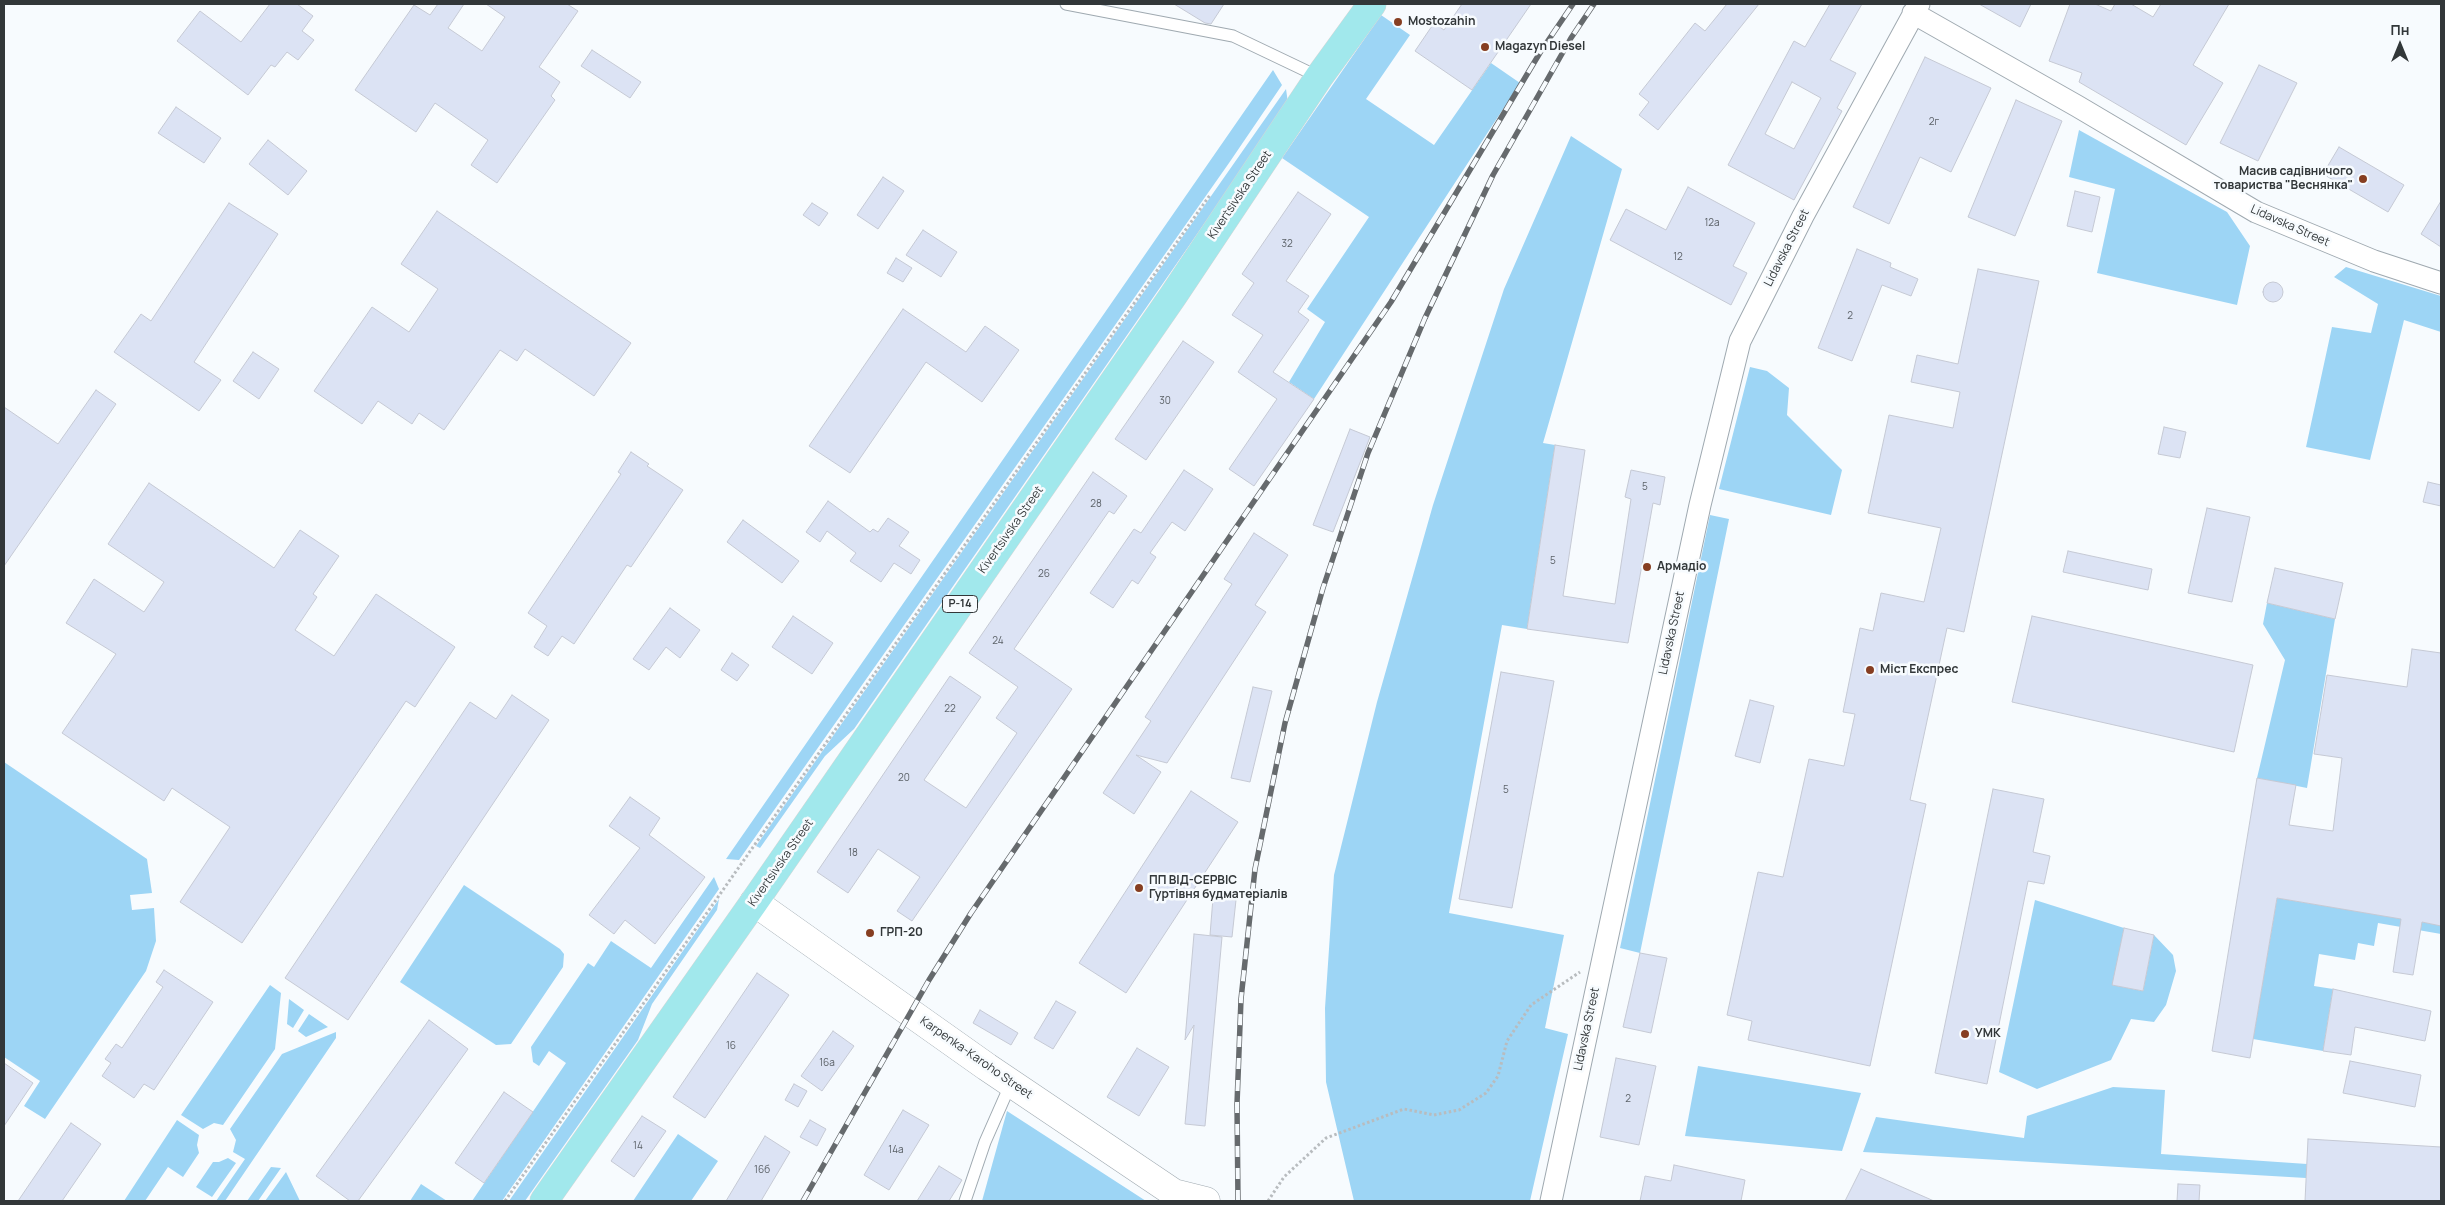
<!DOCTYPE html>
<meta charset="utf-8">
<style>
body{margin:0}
#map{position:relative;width:2445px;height:1205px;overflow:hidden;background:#f7fbfe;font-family:Manrope,sans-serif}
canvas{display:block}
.frame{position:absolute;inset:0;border:5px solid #323739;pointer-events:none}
.north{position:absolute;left:2375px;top:20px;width:50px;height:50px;-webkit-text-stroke:4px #f7fbfe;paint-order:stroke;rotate:0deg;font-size:14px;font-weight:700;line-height:20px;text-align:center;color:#323739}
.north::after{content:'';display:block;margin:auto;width:18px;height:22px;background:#323739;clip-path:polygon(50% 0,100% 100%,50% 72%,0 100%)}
</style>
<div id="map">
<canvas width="2445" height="1205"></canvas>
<div class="frame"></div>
<div class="north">Пн</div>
</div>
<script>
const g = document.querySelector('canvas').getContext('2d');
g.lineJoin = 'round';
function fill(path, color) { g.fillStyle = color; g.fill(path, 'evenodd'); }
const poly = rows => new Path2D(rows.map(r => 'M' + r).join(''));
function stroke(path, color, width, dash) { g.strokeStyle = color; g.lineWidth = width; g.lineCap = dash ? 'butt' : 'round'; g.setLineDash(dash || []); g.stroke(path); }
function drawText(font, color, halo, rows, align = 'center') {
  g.font = font + ' Manrope,sans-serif'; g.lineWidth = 5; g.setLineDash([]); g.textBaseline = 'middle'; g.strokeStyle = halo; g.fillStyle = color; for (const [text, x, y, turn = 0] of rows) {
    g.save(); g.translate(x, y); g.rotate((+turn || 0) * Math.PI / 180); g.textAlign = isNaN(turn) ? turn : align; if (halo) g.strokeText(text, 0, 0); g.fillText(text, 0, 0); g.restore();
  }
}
fill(poly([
 [1381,15,1410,35,1366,99,1434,145,1491,63,1520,83,1314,399,1289,382,1325,322,1307,309,1369,217,1282,158],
 [1273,70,1282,85,1229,163,739,860,726,859],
 [1286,89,1288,103,854,729,825,756,760,848,756,846],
 [2079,130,2227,212,2250,246,2237,305,2097,273,2115,189,2069,177],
 [1571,136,1622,169,1543,443,1555,445,1527,629,1502,625,1449,913,1564,935,1545,1028,1568,1034,1530,1201,1354,1201,1326,1082,1325,1008,1334,875,1377,702,1433,505,1504,289],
 [2346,267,2441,296,2441,332,2404,320,2370,460,2306,447,2332,327,2371,333,2378,304,2334,277],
 [1750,367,1767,371,1789,388,1787,415,1842,470,1831,515,1719,489],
 [1710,515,1729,519,1640,953,1620,948],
 [2267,603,2335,619,2307,788,2257,778,2285,660,2263,624],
 [4,762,147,859,152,893,130,895,132,910,154,908,156,941,146,971,45,1119,24,1106,40,1081,4,1057],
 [714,877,719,889,502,1201,472,1201,566,1063,549,1051,539,1066,533,1062,531,1047,588,963,594,967,611,941,651,968],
 [464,885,560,949,564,954,563,967,511,1044,496,1045,400,982],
 [2277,898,2441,925,2441,934,2378,923,2374,946,2358,943,2355,960,2319,954,2314,986,2333,989,2323,1051,2253,1039],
 [719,899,717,910,652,1004,638,1040,525,1201,509,1201],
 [2035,900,2124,928,2113,985,2143,991,2154,935,2173,955,2176,971,2166,1005,2154,1022,2131,1019,2111,1060,2037,1089,1999,1072],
 [270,985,281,993,275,1049,223,1125,214,1123,203,1129,181,1115],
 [289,999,304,1010,293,1028,287,1024],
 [309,1014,328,1027,306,1037,298,1031],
 [336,1032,336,1038,225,1201,216,1201,245,1159,233,1152,236,1140,230,1129,282,1054],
 [1698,1066,1861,1093,1842,1151,1685,1136],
 [2113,1087,2165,1090,2161,1154,2307,1164,2306,1178,1863,1152,1876,1117,2024,1138,2027,1116],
 [1007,1111,1146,1201,982,1201],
 [177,1120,199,1135,197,1145,199,1153,183,1177,168,1167,145,1201,124,1201],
 [678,1134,718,1161,691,1201,633,1201],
 [228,1158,236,1163,212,1197,196,1187,213,1162,219,1162],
 [271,1167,281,1168,258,1201,247,1201],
 [286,1172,300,1201,265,1201],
 [421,1184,447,1201,410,1201]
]), '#9dd5f5');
const building = poly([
 [270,4,297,4,313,16,302,31,314,40,298,60,287,52,275,67,271,65,248,95,177,41,200,11,241,42,270,4],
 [438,4,464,4,448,28,482,51,505,17,486,4,567,4,578,11,539,67,560,82,551,96,555,100,497,183,471,165,488,140,435,103,416,132,355,90,414,5,430,15,438,4],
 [1174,4,1224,4,1211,24,1205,23,1174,4],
 [1462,4,1531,4,1472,90,1415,51,1434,23,1444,30,1462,4],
 [1727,4,1759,4,1658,130,1639,115,1649,102,1639,94,1695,23,1705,31,1727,4],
 [1830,4,1862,4,1830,60,1856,73,1837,108,1842,111,1794,200,1728,165,1794,41,1805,47,1830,4],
 [1792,82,1821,98,1794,149,1765,134,1792,82],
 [1979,4,2031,4,2020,27,1979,4],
 [2070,4,2095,4,2111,11,2115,4,2131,4,2153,17,2161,4,2229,4,2193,65,2223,83,2186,145,2079,82,2082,73,2049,61,2070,4],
 [592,50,641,82,630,98,581,66,592,50],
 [1925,57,1991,88,1951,172,1920,157,1889,224,1853,207,1925,57],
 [2259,65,2297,83,2258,161,2220,143,2259,65],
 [2016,100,2062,121,2015,236,1968,217,2016,100],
 [176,107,221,138,204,163,158,133,176,107],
 [268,140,307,171,288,195,249,164,268,140],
 [2339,147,2404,185,2388,212,2323,174,2339,147],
 [883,177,904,191,878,229,857,215,883,177],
 [1688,187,1755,223,1733,266,1747,273,1731,305,1610,240,1626,209,1666,230,1688,187],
 [2075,191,2100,197,2092,232,2067,226,2075,191],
 [1298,192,1331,214,1286,281,1309,296,1298,312,1309,320,1273,372,1314,399,1254,486,1229,469,1277,399,1238,372,1263,335,1232,315,1254,283,1242,274,1298,192],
 [2441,201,2441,247,2421,234,2441,201],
 [229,203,278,234,194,362,221,380,199,411,114,352,141,314,151,321,229,203],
 [812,203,828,213,819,226,803,215,812,203],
 [437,211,631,343,594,396,525,349,517,361,500,350,444,430,419,413,412,424,378,401,362,424,314,391,372,307,409,332,438,289,401,264,437,211],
 [923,230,957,252,941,277,906,255,923,230],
 [1857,249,1891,263,1890,267,1918,279,1911,296,1882,285,1852,361,1818,348,1857,249],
 [896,258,912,268,903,282,887,273,896,258],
 [1978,269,2039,281,1964,632,1947,628,1910,800,1926,804,1870,1066,1748,1040,1752,1021,1727,1015,1758,872,1783,877,1809,759,1844,766,1855,714,1843,712,1860,628,1873,631,1881,593,1924,602,1941,528,1868,513,1889,415,1953,428,1960,392,1911,382,1917,355,1958,364,1978,269],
 '2263 292a10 10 0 1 1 20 0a10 10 0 1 1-20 0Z',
 [903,309,966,352,985,326,1019,350,982,402,926,362,850,473,809,446,903,309],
 [1183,341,1214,362,1146,460,1115,439,1183,341],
 [253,352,279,369,259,399,233,381,253,352],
 [96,390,116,404,4,566,4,407,58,444,96,390],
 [2164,427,2186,432,2180,458,2158,454,2164,427],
 [1350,429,1370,437,1333,532,1313,525,1350,429],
 [1555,445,1585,450,1563,596,1615,604,1631,499,1625,497,1631,470,1665,477,1660,505,1653,503,1628,643,1527,629,1555,445],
 [631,452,649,464,647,466,683,490,631,567,627,565,574,644,562,636,548,656,534,647,547,626,528,613,621,474,618,472,631,452],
 [1184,470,1213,489,1185,531,1172,522,1150,553,1156,557,1138,584,1132,580,1113,608,1090,593,1134,529,1141,533,1184,470],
 [1093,472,1127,496,1114,514,1109,511,1014,649,1072,689,912,921,897,911,920,877,878,849,848,893,817,872,950,676,981,697,924,780,966,808,1017,733,996,718,1018,687,969,653,1093,472],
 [2428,482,2441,485,2441,506,2423,502,2428,482],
 [149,483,274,568,300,530,339,556,313,594,317,597,295,630,334,656,376,594,455,647,415,707,406,701,242,943,180,902,230,827,172,788,164,801,62,733,116,654,66,623,94,579,144,612,164,582,108,544,149,483],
 [828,501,870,532,873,529,878,532,888,518,909,532,899,546,920,560,911,574,894,563,881,582,850,561,856,553,827,531,820,542,806,532,828,501],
 [2207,508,2250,517,2232,602,2188,593,2207,508],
 [743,520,799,561,782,583,727,542,743,520],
 [1254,533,1288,555,1255,605,1266,612,1167,763,1136,755,1161,772,1134,814,1103,793,1151,721,1145,717,1232,584,1224,579,1254,533],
 [2068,551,2152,569,2148,590,2063,572,2068,551],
 [2275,568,2343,583,2335,619,2267,603,2275,568],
 [670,608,700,630,680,658,666,647,649,670,633,659,670,608],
 [793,616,833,643,812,674,772,647,793,616],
 [2032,616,2253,665,2234,752,2012,702,2032,616],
 [2412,649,2441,653,2441,926,2422,922,2413,975,2393,972,2401,919,2277,898,2250,1058,2212,1051,2257,778,2296,785,2289,825,2333,831,2342,758,2314,754,2327,675,2407,687,2412,649],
 [732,653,749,665,737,681,721,670,732,653],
 [1501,672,1554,681,1512,908,1459,899,1501,672],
 [1253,687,1272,691,1250,782,1231,778,1253,687],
 [512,695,549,720,348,1020,285,978,470,702,496,719,512,695],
 [1750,700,1774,706,1760,763,1735,756,1750,700],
 [1993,789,2044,799,2033,852,2050,856,2044,884,2028,881,1987,1084,1935,1073,1993,789],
 [1191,791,1238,822,1126,993,1079,963,1191,791],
 [630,797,660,818,649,835,705,877,655,944,625,920,614,934,589,915,640,848,609,826,630,797],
 [1213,898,1236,900,1232,937,1210,935,1213,898],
 [2124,928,2154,935,2143,991,2112,985,2124,928],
 [1194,934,1222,937,1205,1126,1185,1124,1194,1025,1185,1040,1194,934],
 [1640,953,1667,958,1651,1033,1623,1027,1640,953],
 [164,970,213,1002,154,1090,144,1084,134,1098,102,1076,111,1063,105,1059,116,1044,122,1048,163,987,156,982,164,970],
 [757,973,789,995,705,1118,673,1097,757,973],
 [2333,989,2431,1011,2425,1041,2355,1027,2351,1055,2323,1051,2333,989],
 [1056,1001,1076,1012,1053,1049,1034,1038,1056,1001],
 [980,1010,1018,1033,1011,1045,973,1023,980,1010],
 [429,1020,468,1049,358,1201,350,1201,316,1176,429,1020],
 [833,1031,854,1046,822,1091,801,1076,833,1031],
 [1137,1048,1169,1067,1139,1116,1107,1097,1137,1048],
 [1616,1058,1656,1066,1639,1145,1600,1137,1616,1058],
 [2350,1061,2421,1075,2415,1107,2343,1093,2350,1061],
 [4,1063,33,1083,4,1126,4,1063],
 [794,1084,807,1091,798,1107,785,1100,794,1084],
 [504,1092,533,1112,484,1183,455,1163,504,1092],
 [903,1110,929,1125,889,1190,864,1175,903,1110],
 [642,1116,666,1131,634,1177,611,1161,642,1116],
 [810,1120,826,1129,817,1146,800,1137,810,1120],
 [71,1123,101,1144,62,1201,18,1201,71,1123],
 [765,1136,790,1152,761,1201,726,1201,765,1136],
 [2308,1139,2441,1147,2441,1201,2305,1201,2308,1139],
 [1674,1165,1745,1180,1741,1201,1640,1201,1645,1176,1671,1181,1674,1165],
 [939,1166,962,1180,949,1201,917,1201,939,1166],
 [1861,1169,1934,1201,1845,1201,1861,1169],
 [2178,1184,2200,1185,2199,1201,2177,1201,2178,1184]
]);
fill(building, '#dce3f4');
stroke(building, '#c5c9d4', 1);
const lane = poly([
 [1066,4,1233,36,1319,77],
 [965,1201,985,1142,1011,1083]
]);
const street = poly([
 [1913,13,2077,106,2256,212,2374,261,2441,283],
 [1551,1201,1700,505,1740,341,1803,216,1919,4]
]);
const secondary = poly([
 [754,902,987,1067,1174,1193,1206,1201]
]);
const primary = poly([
 [544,1201,754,902,1173,296,1319,77,1372,4]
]);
stroke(lane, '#9fa9b0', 13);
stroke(street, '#9fa9b0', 23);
stroke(secondary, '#9fa9b0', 29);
stroke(primary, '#d6d7d7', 29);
stroke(poly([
 [505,1201,1210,195],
 [1268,1201,1284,1177,1326,1138,1404,1109,1434,1115,1459,1110,1486,1093,1498,1076,1507,1041,1531,1005,1580,972]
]), '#b8bcbf', 3, [2.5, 2.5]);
stroke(lane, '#fff', 11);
stroke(street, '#fff', 21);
stroke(secondary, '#fff', 28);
stroke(primary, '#a1e8ec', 28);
const rail = poly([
 [803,1201,929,980,971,913,1391,302,1541,51,1573,4],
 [1238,1201,1237,1104,1241,999,1255,869,1285,723,1323,588,1368,453,1425,318,1493,175,1571,38,1594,4]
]);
stroke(rail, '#666a6d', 5.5);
stroke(rail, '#f7fbfe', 4, [11]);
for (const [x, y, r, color] of [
 [1398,22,5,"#863e21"],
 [1485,47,5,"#863e21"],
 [2363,179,5,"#863e21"],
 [1647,567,5,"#863e21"],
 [1870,670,5,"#863e21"],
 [1139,888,5,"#863e21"],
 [870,933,5,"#863e21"],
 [1965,1034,5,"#863e21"]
]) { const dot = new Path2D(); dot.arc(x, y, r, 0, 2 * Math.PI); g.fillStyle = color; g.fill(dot); stroke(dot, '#f7fbfe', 2); }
drawText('10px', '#5c6268', null, [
 ["2г",1934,122],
 ["12а",1712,223],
 ["32",1287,244],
 ["12",1678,257],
 ["2",1850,316],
 ["30",1165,401],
 ["5",1645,487],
 ["28",1096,504],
 ["5",1553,561],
 ["26",1044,574],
 ["24",998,641],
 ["22",950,709],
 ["20",904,778],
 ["5",1506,790],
 ["18",853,853],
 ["16",731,1046],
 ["16а",827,1063],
 ["2",1628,1099],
 ["14",638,1146],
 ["14а",896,1150],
 ["16б",762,1170]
]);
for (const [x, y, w] of [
 [960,604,35]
]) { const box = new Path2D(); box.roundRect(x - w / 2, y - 8.5, w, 17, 4); g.fillStyle = '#f7fbfe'; g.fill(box); stroke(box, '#323739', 1); }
drawText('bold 11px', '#323739', null, [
 ["Р-14",960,604]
]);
drawText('bold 12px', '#323739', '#f7fbfe', [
 ["Mostozahin",1408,22],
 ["Magazyn Diesel",1495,47],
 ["Масив садівничого",2353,172,"right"],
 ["товариства \"Веснянка\"",2353,186,"right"],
 ["Армадіо",1657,567],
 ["Міст Експрес",1880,670],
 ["ПП ВІД-СЕРВІС",1149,881],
 ["Гуртівня будматеріалів",1149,895],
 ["ГРП-20",880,933],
 ["УМК",1975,1034]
], 'left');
drawText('12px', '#323739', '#f7fbfe', [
 ["Kivertsivska Street",1240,195,-56],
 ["Lidavska Street",2290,226,24],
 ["Lidavska Street",1787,248,-63],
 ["Kivertsivska Street",1011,530,-55],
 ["Lidavska Street",1672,633,-78],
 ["Kivertsivska Street",781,863,-55],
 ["Lidavska Street",1587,1029,-78],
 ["Karpenka-Karoho Street",976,1058,35]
]);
</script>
